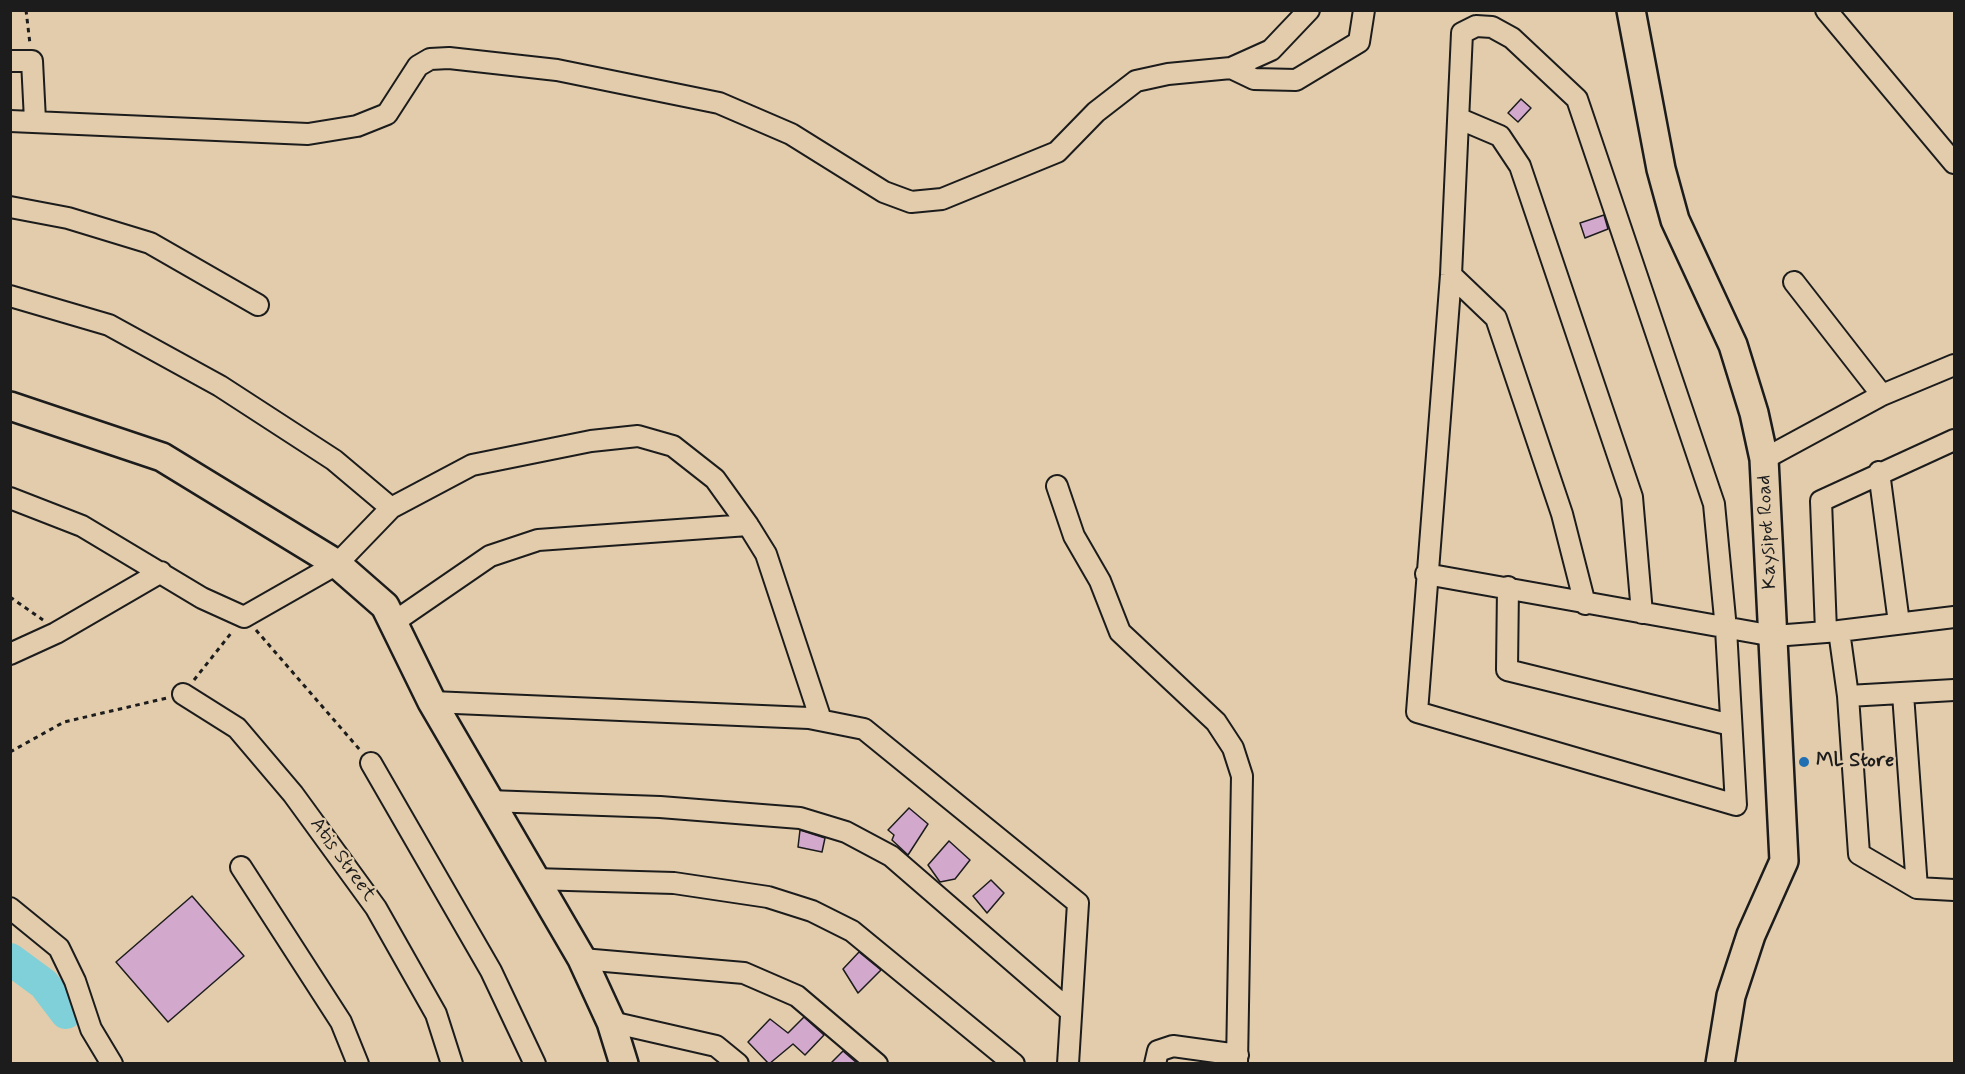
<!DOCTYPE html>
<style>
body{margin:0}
#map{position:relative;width:1965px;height:1074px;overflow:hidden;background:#e2ccac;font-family:Mynerve,sans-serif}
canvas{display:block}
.frame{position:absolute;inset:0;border:12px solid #1c1c1c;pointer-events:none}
</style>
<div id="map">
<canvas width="1965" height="1074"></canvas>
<div class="frame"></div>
</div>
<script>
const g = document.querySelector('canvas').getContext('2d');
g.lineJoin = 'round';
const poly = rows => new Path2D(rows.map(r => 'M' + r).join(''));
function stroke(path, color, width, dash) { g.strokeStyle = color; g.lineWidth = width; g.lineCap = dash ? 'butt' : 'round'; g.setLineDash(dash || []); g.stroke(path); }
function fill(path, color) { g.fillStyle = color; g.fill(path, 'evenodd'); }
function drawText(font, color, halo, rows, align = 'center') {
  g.font = font + ' Mynerve,sans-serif'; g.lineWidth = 4.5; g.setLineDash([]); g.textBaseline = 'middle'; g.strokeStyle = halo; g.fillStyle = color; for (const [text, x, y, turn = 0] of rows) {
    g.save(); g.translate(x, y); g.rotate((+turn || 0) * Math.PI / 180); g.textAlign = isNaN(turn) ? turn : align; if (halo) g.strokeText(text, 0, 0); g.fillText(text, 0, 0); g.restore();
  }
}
stroke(poly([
 [10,959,44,984,66,1013]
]), '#7fd0d9', 32);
const building = poly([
 [1521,99,1531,108,1518,122,1508,113,1521,99],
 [1604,215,1608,229,1585,238,1580,223,1604,215],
 [909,808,928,824,908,855,892,840,894,835,888,830,909,808],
 [800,830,825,838,822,852,798,847,800,830],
 [949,841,970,860,955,879,940,882,928,865,949,841],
 [991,880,1004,893,987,913,973,896,991,880],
 [192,896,244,956,168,1022,116,962,192,896],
 [859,952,881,970,858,993,843,969,859,952],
 [804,1017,824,1035,805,1055,793,1044,769,1064,748,1042,770,1019,788,1033,804,1017],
 [843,1051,858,1064,830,1064,843,1051]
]);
fill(building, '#d3a8cd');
stroke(building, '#1c1c1c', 1.5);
const street = poly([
 [1826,10,1954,163],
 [1476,26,1492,27,1512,38,1577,99,1714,504,1726,629,1736,805,1417,712,1451,275,1462,33,1476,26],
 [10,61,32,61,35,120],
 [1231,68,1254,79,1296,80,1359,42,1364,10],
 [1460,119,1500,136,1520,166,1632,497,1642,613],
 [10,121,308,134,357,126,387,114,418,66,430,59,449,58,557,70,719,103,791,134,884,192,911,202,942,199,1057,152,1096,112,1136,81,1168,74,1231,68,1271,50,1309,10],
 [10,207,68,218,150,243,258,305],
 [1451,275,1496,318,1562,514,1585,604],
 [1794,282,1882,395],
 [10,296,109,325,220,386,334,460,391,508],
 [1764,459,1882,395,1954,365],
 [1879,472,1899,623],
 [1057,486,1074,536,1100,581,1120,632,1216,722,1233,748,1242,776,1237,1064],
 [10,498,82,526,202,598,244,617,337,564,391,508,472,465,591,441,638,436,673,446,715,479,748,525,766,554,821,720],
 [1426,574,1774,636,1839,631,1954,617],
 [1508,587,1507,670,1731,725],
 [394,622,490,556,538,540,748,525],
 [1826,631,1821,501,1954,440],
 [1839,631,1848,696,1859,854,1917,888,1954,890],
 [10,654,56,633,161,572],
 [183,694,237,728,293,794,376,908,436,1014,452,1064],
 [1903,694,1917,888],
 [1848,696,1954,690],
 [432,702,809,718,864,729,1078,903,1068,1064],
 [371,763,491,971,535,1064],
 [488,801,660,807,800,818,846,832,891,856,1069,1010],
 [241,867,341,1022,358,1064],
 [533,879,674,883,768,897,812,911,852,931,1014,1064],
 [10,908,59,948,75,981,91,1029,112,1064],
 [582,959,744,973,797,996,877,1064],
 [611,1022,716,1046,738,1064],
 [1155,1064,1158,1051,1173,1046,1238,1055]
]);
const secondary = poly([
 [1631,10,1661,169,1675,220,1733,345,1754,413,1764,459,1784,861,1751,935,1731,996,1720,1064],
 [10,406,162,457,337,564,385,606,432,702,582,959,611,1022,624,1064]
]);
stroke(street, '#1c1c1c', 24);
stroke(secondary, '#1c1c1c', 32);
stroke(poly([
 [26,10,30,44],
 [10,597,43,620],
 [256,630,360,750],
 [194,680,232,632],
 [10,752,64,722,167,698]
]), '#1c1c1c', 3, [4.5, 4.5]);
stroke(street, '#e2ccac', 20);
stroke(secondary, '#e2ccac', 27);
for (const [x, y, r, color] of [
 [1804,762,6,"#1f6fb2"]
]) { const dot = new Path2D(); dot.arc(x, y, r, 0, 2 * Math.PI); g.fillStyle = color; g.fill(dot); stroke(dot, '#e2ccac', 2); }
drawText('20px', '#1c1c1c', '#e2ccac', [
 ["Kaysipot Road",1768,532,-93],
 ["Atis Street",342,860,54]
]);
drawText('bold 20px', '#1c1c1c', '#e2ccac', [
 ["ML Store",1816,762]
], 'left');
</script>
